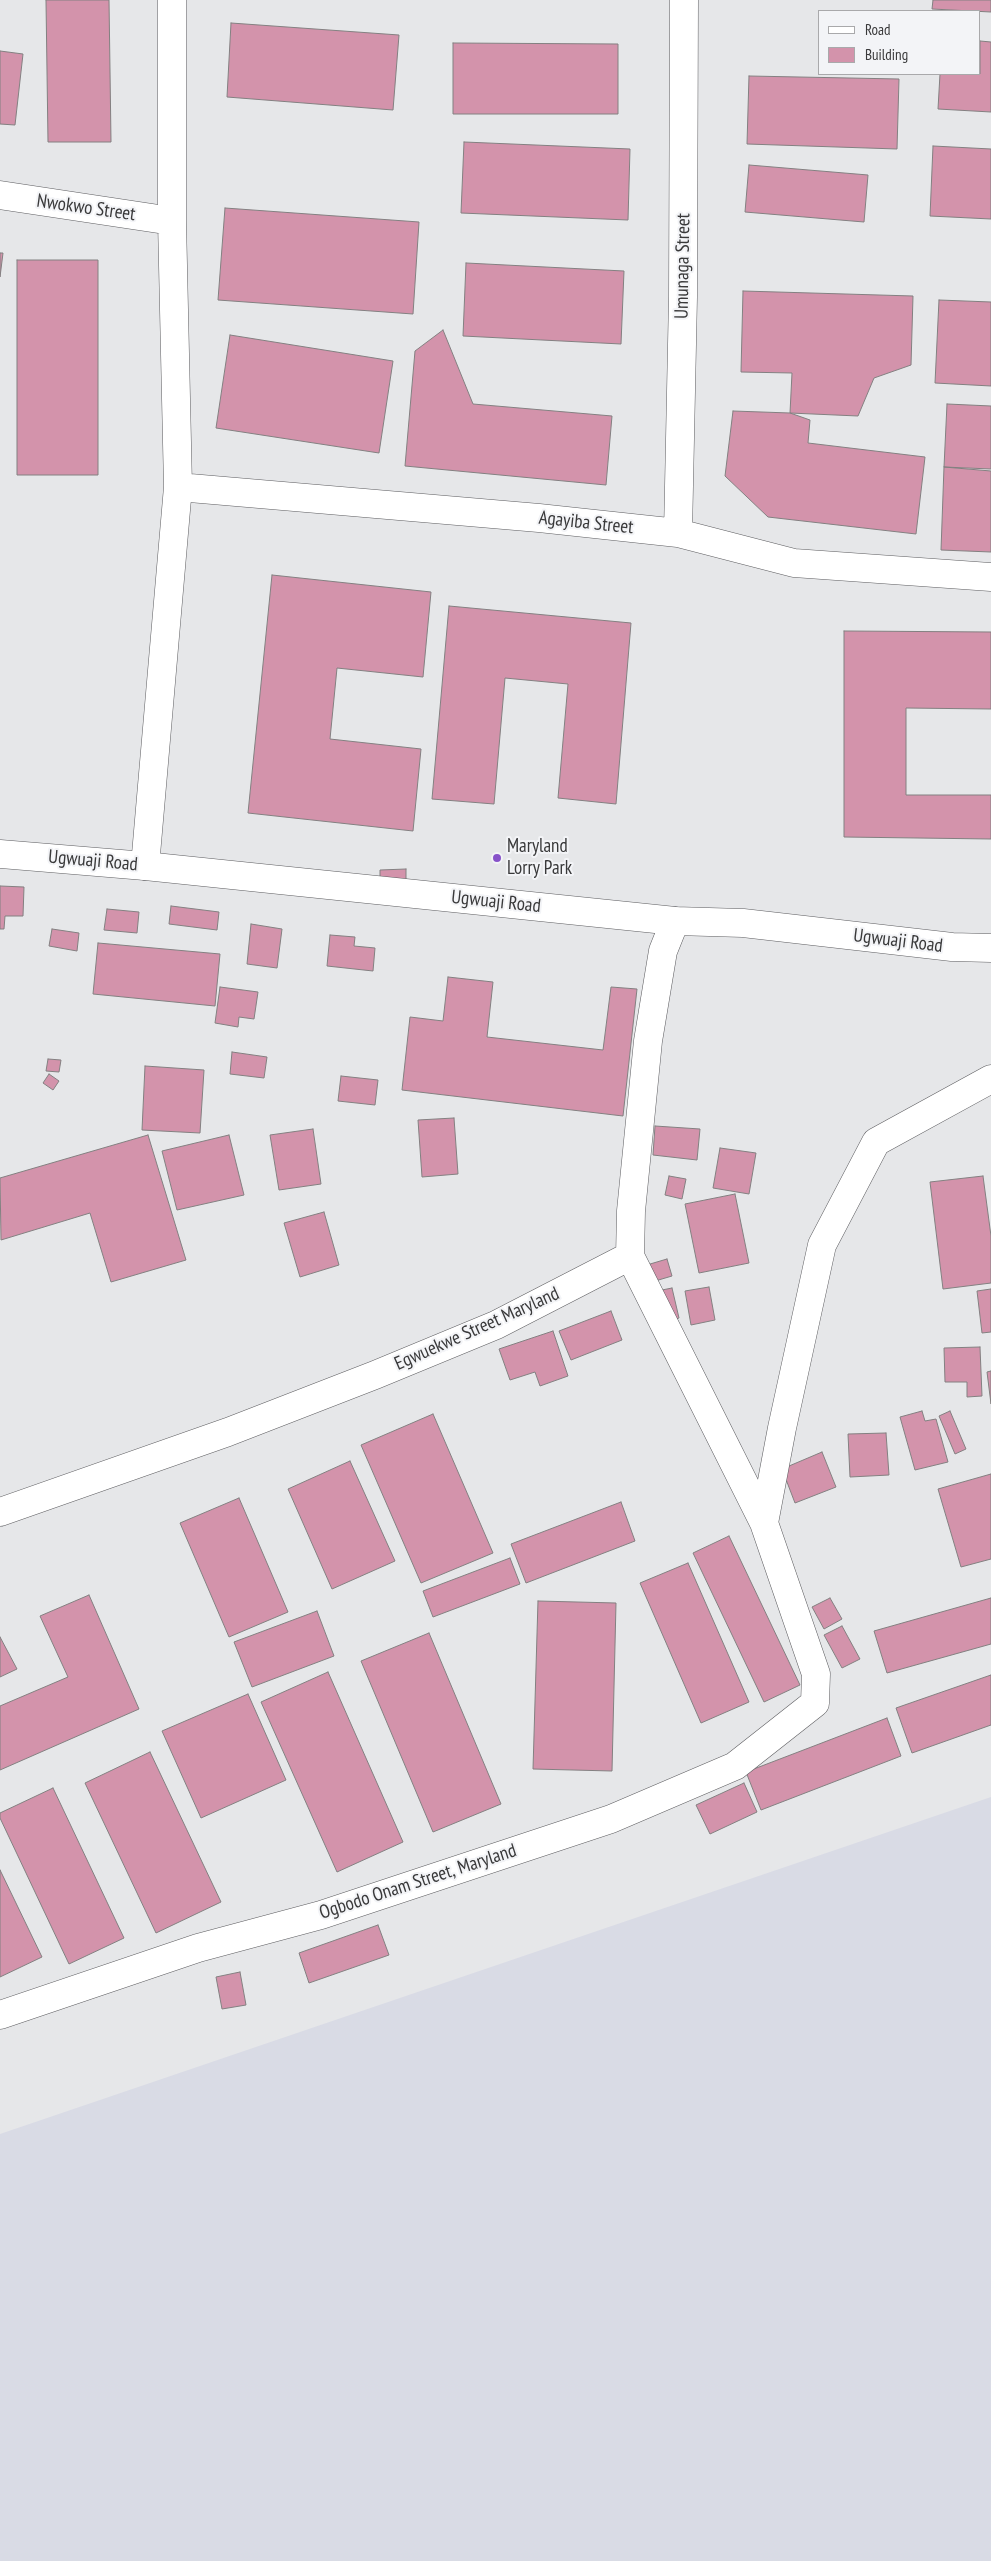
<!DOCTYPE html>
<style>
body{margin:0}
#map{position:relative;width:991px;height:2561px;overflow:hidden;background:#e6e7e9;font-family:"PT Sans Narrow",sans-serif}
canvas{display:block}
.legend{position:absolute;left:818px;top:10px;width:162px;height:65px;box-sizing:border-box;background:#f3f4f7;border:1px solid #a9a9ab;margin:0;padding:6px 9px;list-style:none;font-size:15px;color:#39393a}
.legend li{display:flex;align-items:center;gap:10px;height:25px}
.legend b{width:25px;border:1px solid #a9a9ab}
</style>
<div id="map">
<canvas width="991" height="2561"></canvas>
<ul class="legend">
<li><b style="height:6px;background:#fff"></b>Road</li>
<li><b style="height:14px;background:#d393ab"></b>Building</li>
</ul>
</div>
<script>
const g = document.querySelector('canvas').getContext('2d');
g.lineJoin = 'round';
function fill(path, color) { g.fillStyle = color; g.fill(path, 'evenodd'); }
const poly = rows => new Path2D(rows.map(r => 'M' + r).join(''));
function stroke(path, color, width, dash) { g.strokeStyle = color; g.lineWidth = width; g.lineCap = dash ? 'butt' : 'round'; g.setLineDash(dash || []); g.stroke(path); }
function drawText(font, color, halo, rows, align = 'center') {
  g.font = font + ' "PT Sans Narrow",sans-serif'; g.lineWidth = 4; g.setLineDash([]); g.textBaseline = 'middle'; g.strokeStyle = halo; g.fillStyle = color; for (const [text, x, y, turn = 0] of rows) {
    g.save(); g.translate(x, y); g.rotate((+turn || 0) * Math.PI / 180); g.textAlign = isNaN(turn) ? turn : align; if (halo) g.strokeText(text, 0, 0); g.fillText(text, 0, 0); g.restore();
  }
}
fill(poly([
 [991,1797,991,2561,0,2561,0,2134]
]), '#d9dbe5');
const building = poly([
 [46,0,109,0,111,142,48,142,46,0],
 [933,0,991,0,991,12,932,9,933,0],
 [231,23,399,35,393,110,227,97,231,23],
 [980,41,991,42,991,112,938,109,940,74,980,74,980,41],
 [453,43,618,44,618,114,453,114,453,43],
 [0,51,23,54,15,125,0,124,0,51],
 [749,76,899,79,897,149,747,144,749,76],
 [464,142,630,149,628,220,461,213,464,142],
 [933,146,991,149,991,219,930,216,933,146],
 [749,165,868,175,864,222,745,212,749,165],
 [225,208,419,222,413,314,218,300,225,208],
 [0,253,3,253,0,277,0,253],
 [17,260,98,260,98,475,17,475,17,260],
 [466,263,624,271,621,344,463,336,466,263],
 [743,291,913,296,911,365,874,378,858,416,790,413,792,373,741,372,743,291],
 [939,300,991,302,991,386,935,383,939,300],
 [443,330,473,404,612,416,606,485,405,466,415,351,443,330],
 [230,335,393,361,379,453,216,428,230,335],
 [947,404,991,406,991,469,944,467,947,404],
 [733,411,790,413,810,420,808,443,925,457,916,534,768,517,725,476,733,411],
 [944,467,991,471,991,552,941,550,944,467],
 [272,575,431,592,423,677,337,668,330,739,421,749,413,831,248,813,272,575],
 [449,606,631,623,616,804,558,798,568,684,505,678,494,804,432,799,449,606],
 [844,631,991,632,991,709,906,708,906,795,991,795,991,839,844,837,844,631],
 [406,869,406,880,380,880,380,870,406,869],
 [0,886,24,887,23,916,5,916,4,929,0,929,0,886],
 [171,906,219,912,217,930,169,924,171,906],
 [107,909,139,912,137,933,104,930,107,909],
 [251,924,282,929,277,968,247,964,251,924],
 [52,929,79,933,77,951,49,946,52,929],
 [330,935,355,937,354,946,375,948,373,971,327,966,330,935],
 [98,943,220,954,215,1006,93,994,98,943],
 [448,977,493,982,487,1037,603,1050,611,987,637,989,623,1116,402,1090,410,1017,443,1021,448,977],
 [220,987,258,992,254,1019,239,1017,238,1027,215,1023,220,987],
 [232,1052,267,1057,264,1078,230,1074,232,1052],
 [48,1059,61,1060,59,1072,46,1071,48,1059],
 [145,1066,204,1070,200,1133,142,1130,145,1066],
 [49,1074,59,1081,53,1090,43,1083,49,1074],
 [341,1076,378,1080,375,1105,338,1101,341,1076],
 [454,1118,458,1174,422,1177,418,1120,454,1118],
 [655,1126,700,1129,697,1160,653,1155,655,1126],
 [313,1129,321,1184,279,1190,270,1135,313,1129],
 [148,1135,186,1260,111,1282,90,1213,1,1240,0,1178,148,1135],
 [229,1135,244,1195,177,1210,162,1151,229,1135],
 [720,1148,756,1153,749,1194,713,1188,720,1148],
 [669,1176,686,1179,682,1199,665,1195,669,1176],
 [983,1176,991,1236,991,1283,943,1289,930,1182,983,1176],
 [735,1194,749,1263,699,1273,685,1204,735,1194],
 [324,1212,339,1265,300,1277,284,1223,324,1212],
 [667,1259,672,1276,645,1284,640,1267,667,1259],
 [709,1287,715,1320,691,1325,685,1291,709,1287],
 [672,1288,679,1318,670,1321,662,1290,672,1288],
 [991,1289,991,1332,982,1333,977,1291,991,1289],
 [611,1311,622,1340,571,1360,559,1331,611,1311],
 [553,1331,568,1376,540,1386,535,1372,510,1380,499,1349,553,1331],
 [980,1347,982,1396,967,1397,967,1382,945,1382,944,1348,980,1347],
 [991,1371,991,1404,987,1372,991,1371],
 [922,1411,925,1421,936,1419,948,1462,915,1470,900,1417,922,1411],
 [950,1411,966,1449,955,1454,939,1416,950,1411],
 [433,1414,493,1553,421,1583,361,1445,433,1414],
 [886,1433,889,1475,850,1477,848,1434,886,1433],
 [822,1452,836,1487,795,1503,782,1469,822,1452],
 [350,1461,395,1561,332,1589,288,1489,350,1461],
 [991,1474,991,1559,961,1567,938,1489,991,1474],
 [239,1498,288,1612,229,1637,180,1523,239,1498],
 [621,1502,635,1541,526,1583,511,1544,621,1502],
 [729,1536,800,1685,764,1702,693,1553,729,1536],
 [510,1558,520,1584,433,1617,423,1591,510,1558],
 [688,1563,749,1702,701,1723,640,1583,688,1563],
 [89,1595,139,1709,0,1770,0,1706,68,1677,40,1616,89,1595],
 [830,1598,842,1619,824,1629,812,1607,830,1598],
 [991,1598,991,1644,887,1673,874,1631,991,1598],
 [538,1601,616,1603,612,1771,533,1769,538,1601],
 [317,1611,334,1656,252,1687,234,1642,317,1611],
 [842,1626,860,1659,842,1668,824,1635,842,1626],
 [429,1633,501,1804,433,1832,361,1661,429,1633],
 [0,1637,17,1669,0,1677,0,1637],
 [328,1672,403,1842,337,1872,261,1702,328,1672],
 [991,1675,991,1725,912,1753,896,1708,991,1675],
 [248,1694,286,1780,201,1818,162,1731,248,1694],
 [887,1718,901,1756,761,1810,746,1772,887,1718],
 [150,1752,221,1902,156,1933,85,1783,150,1752],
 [744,1783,757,1812,710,1834,696,1805,744,1783],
 [53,1788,124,1938,69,1964,0,1818,0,1813,53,1788],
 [0,1870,42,1957,0,1977,0,1870],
 [378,1925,389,1955,309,1983,299,1953,378,1925],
 [240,1972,246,2005,222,2009,216,1977,240,1972]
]);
fill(building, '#d393ab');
stroke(building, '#838081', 1);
const minor = poly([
 [0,195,172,221],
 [178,487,539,518,678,533,794,563,991,577],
 [678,533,683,297,684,0],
 [145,866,178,487,172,221,172,0],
 [630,1256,764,1523],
 [0,1512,228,1432,375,1375,496,1325,630,1256,631,1211,648,1041,663,951,675,921],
 [0,2015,198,1948,321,1915,611,1819,735,1766,815,1703,816,1674,764,1523,782,1428,822,1245,876,1142,991,1079]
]);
const secondary = poly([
 [0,854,145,866,675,921,743,923,952,947,991,948]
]);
stroke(minor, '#5d5d60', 29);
stroke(secondary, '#5d5d60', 29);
stroke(minor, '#fff', 28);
stroke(secondary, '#fff', 28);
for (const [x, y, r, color] of [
 [497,858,5,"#8752c9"]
]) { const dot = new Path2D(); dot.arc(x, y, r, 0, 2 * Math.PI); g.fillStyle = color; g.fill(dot); stroke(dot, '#f3f4f7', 2); }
drawText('19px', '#39393a', '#f3f4f7', [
 ["Nwokwo Street",86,208,8],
 ["Umunaga Street",683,266,-89],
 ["Agayiba Street",586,523,6],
 ["Ugwuaji Road",93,861,5],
 ["Ugwuaji Road",496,902,6],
 ["Ugwuaji Road",898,941,7],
 ["Egwuekwe Street Maryland",477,1329,-24],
 ["Ogbodo Onam Street, Maryland",418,1882,-18]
]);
drawText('19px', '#39393a', '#f3f4f7', [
 ["Maryland",507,847],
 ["Lorry Park",507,869]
], 'left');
</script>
